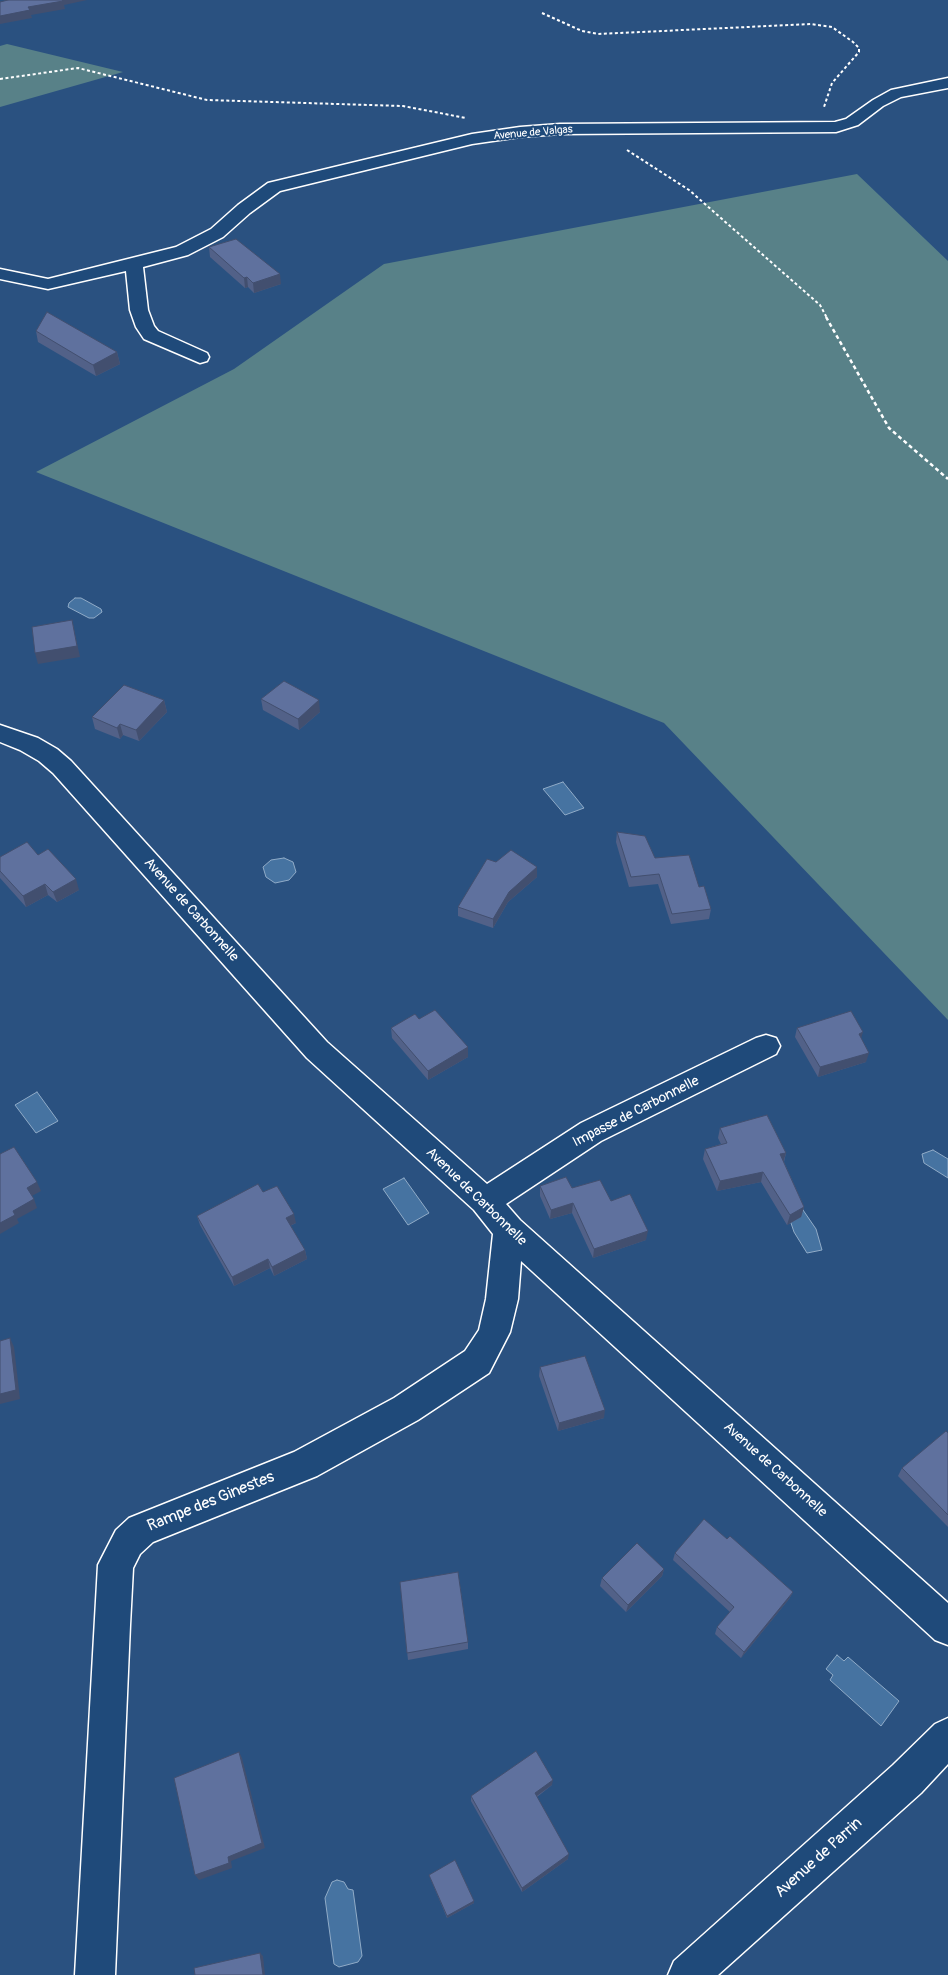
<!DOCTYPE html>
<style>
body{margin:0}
canvas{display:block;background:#2a5180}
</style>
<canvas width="948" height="1975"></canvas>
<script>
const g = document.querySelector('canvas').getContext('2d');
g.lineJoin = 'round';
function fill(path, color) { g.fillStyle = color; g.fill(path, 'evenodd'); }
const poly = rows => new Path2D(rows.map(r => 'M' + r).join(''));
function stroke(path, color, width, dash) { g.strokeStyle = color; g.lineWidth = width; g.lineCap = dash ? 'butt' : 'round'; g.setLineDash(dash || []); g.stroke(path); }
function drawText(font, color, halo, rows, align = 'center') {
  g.font = font + ' Pangolin,sans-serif'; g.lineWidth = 4; g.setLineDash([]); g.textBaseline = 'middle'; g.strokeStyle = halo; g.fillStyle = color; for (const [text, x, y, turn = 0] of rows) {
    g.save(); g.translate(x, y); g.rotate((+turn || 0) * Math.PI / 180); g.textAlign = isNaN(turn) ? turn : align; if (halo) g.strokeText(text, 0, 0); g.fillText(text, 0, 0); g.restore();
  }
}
fill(poly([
 [7,44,123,72,0,107,0,46],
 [857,174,948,261,948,1020,664,723,36,472,234,369,384,264]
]), '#588188');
const water = poly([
 [75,598,81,598,101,609,102,612,94,618,89,618,68,607,69,603,75,598],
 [563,782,584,808,565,815,543,789,563,782],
 [284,858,293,862,296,872,289,880,275,883,266,877,263,867,271,860,284,858],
 [37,1092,58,1121,36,1133,15,1105,37,1092],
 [933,1150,948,1159,948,1178,924,1163,922,1154,933,1150],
 [404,1178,429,1213,408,1225,383,1189,404,1178],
 [803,1210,816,1229,822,1250,807,1253,794,1232,788,1214,803,1210],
 [837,1655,844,1661,848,1657,899,1701,881,1726,830,1680,833,1675,826,1669,837,1655],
 [337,1880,344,1882,348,1889,353,1890,362,1956,358,1962,339,1967,334,1964,325,1898,332,1882,337,1880]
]);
fill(water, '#4673a1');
stroke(water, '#90abc7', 1);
const minor = poly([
 [948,78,948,88,901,97,883,106,858,125,836,132,560,134,520,137,472,144,280,191,250,213,223,237,188,255,143,267,148,310,154,326,158,331,207,353,209,357,207,361,200,363,144,339,136,327,130,310,126,271,48,289,0,279,0,269,48,279,176,247,211,229,238,205,268,183,472,134,520,127,560,124,835,122,846,119,873,100,891,90,948,78],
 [0,725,38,738,57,749,71,761,327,1042,487,1184,581,1123,756,1038,766,1035,776,1038,780,1046,776,1054,601,1141,506,1204,520,1220,948,1603,948,1645,935,1640,521,1261,518,1299,510,1332,489,1373,418,1420,317,1476,153,1542,140,1554,133,1568,130,1625,115,1975,75,1975,98,1565,116,1530,129,1518,294,1452,394,1398,465,1351,479,1330,486,1299,493,1234,474,1210,307,1058,53,773,39,761,20,750,0,742,0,725],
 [948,1718,948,1764,921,1793,718,1975,668,1975,674,1961,893,1765,935,1724,948,1718]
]);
stroke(minor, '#fff', 3);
stroke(poly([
 [542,13,582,31,598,34,811,24,832,27,853,42,859,48,859,52,832,83,824,107],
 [0,79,78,68,207,100,403,106,466,118],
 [627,150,689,190,820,305,827,318]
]), '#fff', 2, [3, 2.5]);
stroke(poly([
 [826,317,889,428,948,479]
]), '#fff', 2.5, [4, 3]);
fill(minor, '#1f4a7a');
fill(poly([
 [209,247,281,284,254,293,248,287,245,288,210,257],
 [36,331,117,352,120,364,96,376,38,342],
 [261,699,320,712,299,730,263,710],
 [164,700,167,712,139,741,123,735,120,739,95,729,92,717],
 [617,832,655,858,699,887,711,909,709,919,671,924,658,884,629,887,616,842],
 [38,855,79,890,57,902,48,895,26,907,0,878,0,857],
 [496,862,537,867,537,877,508,902,493,928,458,916,458,907],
 [419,1019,468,1047,468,1057,428,1080,392,1038,391,1028],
 [797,1028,861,1038,866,1062,818,1077,795,1037],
 [720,1128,786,1153,784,1162,804,1207,801,1217,787,1225,761,1182,717,1191,703,1159,705,1149,721,1144,718,1138],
 [540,1186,572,1188,611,1201,646,1240,593,1258,572,1213,550,1219,540,1196],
 [263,1192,296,1223,290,1226,305,1250,307,1259,274,1276,270,1268,234,1286,200,1225,197,1216],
 [540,1367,604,1418,558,1431,539,1376],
 [948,1433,948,1527,898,1476,902,1468],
 [727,1539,793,1592,789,1599,741,1658,715,1634,717,1627,730,1612,673,1560,675,1553],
 [664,1569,662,1576,626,1612,600,1586,602,1578],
 [400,1582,468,1642,468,1649,408,1660],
 [552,1785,537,1797,568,1859,522,1892,471,1801,471,1796],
 [429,1875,474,1903,447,1918]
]), '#526188');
fill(poly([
 [61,0,87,0,64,5,65,9,31,15,32,18,0,24,0,16,28,7],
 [280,274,281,284,254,293,253,283],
 [247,277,248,287,245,288,244,278],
 [117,352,120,364,96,376,93,365],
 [72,620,80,657,38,664,35,653],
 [164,700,167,712,139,741,136,730],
 [319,700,320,712,299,730,298,719],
 [120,724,123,735,120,739,117,728],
 [537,867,537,877,508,902,493,928,493,919,509,892],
 [76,879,79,890,57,902,53,892],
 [45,884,48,895,26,907,23,896],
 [863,1032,860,1042,859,1034],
 [468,1047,468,1057,428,1080,428,1071],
 [869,1053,866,1062,818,1077,820,1067],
 [786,1153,783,1163,780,1154],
 [763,1172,761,1182,717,1191,720,1181],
 [37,1182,41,1191,30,1197,27,1188],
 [34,1199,37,1208,17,1219,19,1223,0,1234,0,1223,13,1211],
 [573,1203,572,1213,550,1219,551,1210],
 [804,1207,801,1217,787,1225,790,1215],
 [294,1214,296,1223,287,1227,286,1218],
 [648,1231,646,1240,593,1258,594,1249],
 [305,1250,307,1259,274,1276,272,1267],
 [268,1259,270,1268,234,1286,232,1277],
 [10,1338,14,1347,20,1399,0,1404,0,1394],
 [605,1410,604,1418,558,1431,559,1423],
 [664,1569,662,1576,626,1612,628,1605],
 [793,1592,789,1599,741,1658,744,1652],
 [239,1752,242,1758,265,1848,231,1861,232,1868,199,1880,195,1875,228,1857],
 [553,1780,552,1785,534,1798,535,1793],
 [569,1854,568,1859,522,1892,522,1888],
 [474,1901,474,1903,447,1918,447,1916],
 [260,1953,263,1956,265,1975,263,1975]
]), '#424f6f');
const building = poly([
 [8,0,62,0,63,1,28,7,30,10,0,16,0,2,8,0],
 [236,239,280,274,253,283,247,277,244,278,209,247,236,239],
 [47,312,117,352,93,365,36,331,47,312],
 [72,620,77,646,35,653,32,627,72,620],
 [284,681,319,700,298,719,261,699,284,681],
 [124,685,164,700,136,730,120,724,117,728,92,717,124,685],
 [617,832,645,836,655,858,689,855,699,887,704,886,711,909,672,914,659,874,631,877,617,832],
 [27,842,38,855,48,849,76,879,53,892,45,884,23,896,0,871,0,857,27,842],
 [511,850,537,867,509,892,493,919,458,907,487,859,496,862,511,850],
 [435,1010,468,1047,428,1071,391,1028,415,1014,419,1019,435,1010],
 [851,1011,863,1032,859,1034,869,1053,820,1067,797,1028,851,1011],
 [767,1115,786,1153,780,1154,804,1207,790,1215,763,1172,720,1181,705,1149,727,1143,720,1128,767,1115],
 [14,1147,37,1182,27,1188,34,1199,13,1211,15,1215,0,1223,0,1154,14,1147],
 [566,1177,572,1188,600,1180,611,1201,630,1194,648,1231,594,1249,573,1203,551,1210,540,1186,566,1177],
 [258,1184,263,1192,277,1186,294,1214,286,1218,305,1250,272,1267,268,1259,232,1277,197,1216,258,1184],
 [10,1338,16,1390,0,1394,0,1341,10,1338],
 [585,1356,605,1410,559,1423,540,1367,585,1356],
 [946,1431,948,1433,948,1515,902,1468,946,1431],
 [704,1519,727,1539,730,1536,793,1592,744,1652,717,1627,734,1607,675,1553,704,1519],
 [637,1543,664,1569,628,1605,602,1578,637,1543],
 [458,1572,468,1642,407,1653,400,1582,458,1572],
 [536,1751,553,1780,535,1793,569,1854,522,1888,471,1796,536,1751],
 [239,1752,262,1843,228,1857,229,1863,195,1875,174,1778,239,1752],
 [455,1860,474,1901,447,1916,429,1875,455,1860],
 [260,1953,263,1975,195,1975,194,1968,260,1953]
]);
fill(building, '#5f719e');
stroke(building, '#424f6f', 1);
drawText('11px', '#fff', '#1f4a7a', [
 ["Avenue de Valgas",533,133,-5]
]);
drawText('14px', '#fff', '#1f4a7a', [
 ["Avenue de Carbonnelle",191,910,48],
 ["Impasse de Carbonnelle",636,1112,-27],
 ["Avenue de Carbonnelle",476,1197,44],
 ["Avenue de Carbonnelle",775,1470,42]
]);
drawText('16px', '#fff', '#1f4a7a', [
 ["Rampe des Ginestes",211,1502,-22],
 ["Avenue de Parrin",819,1858,-42]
]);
</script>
